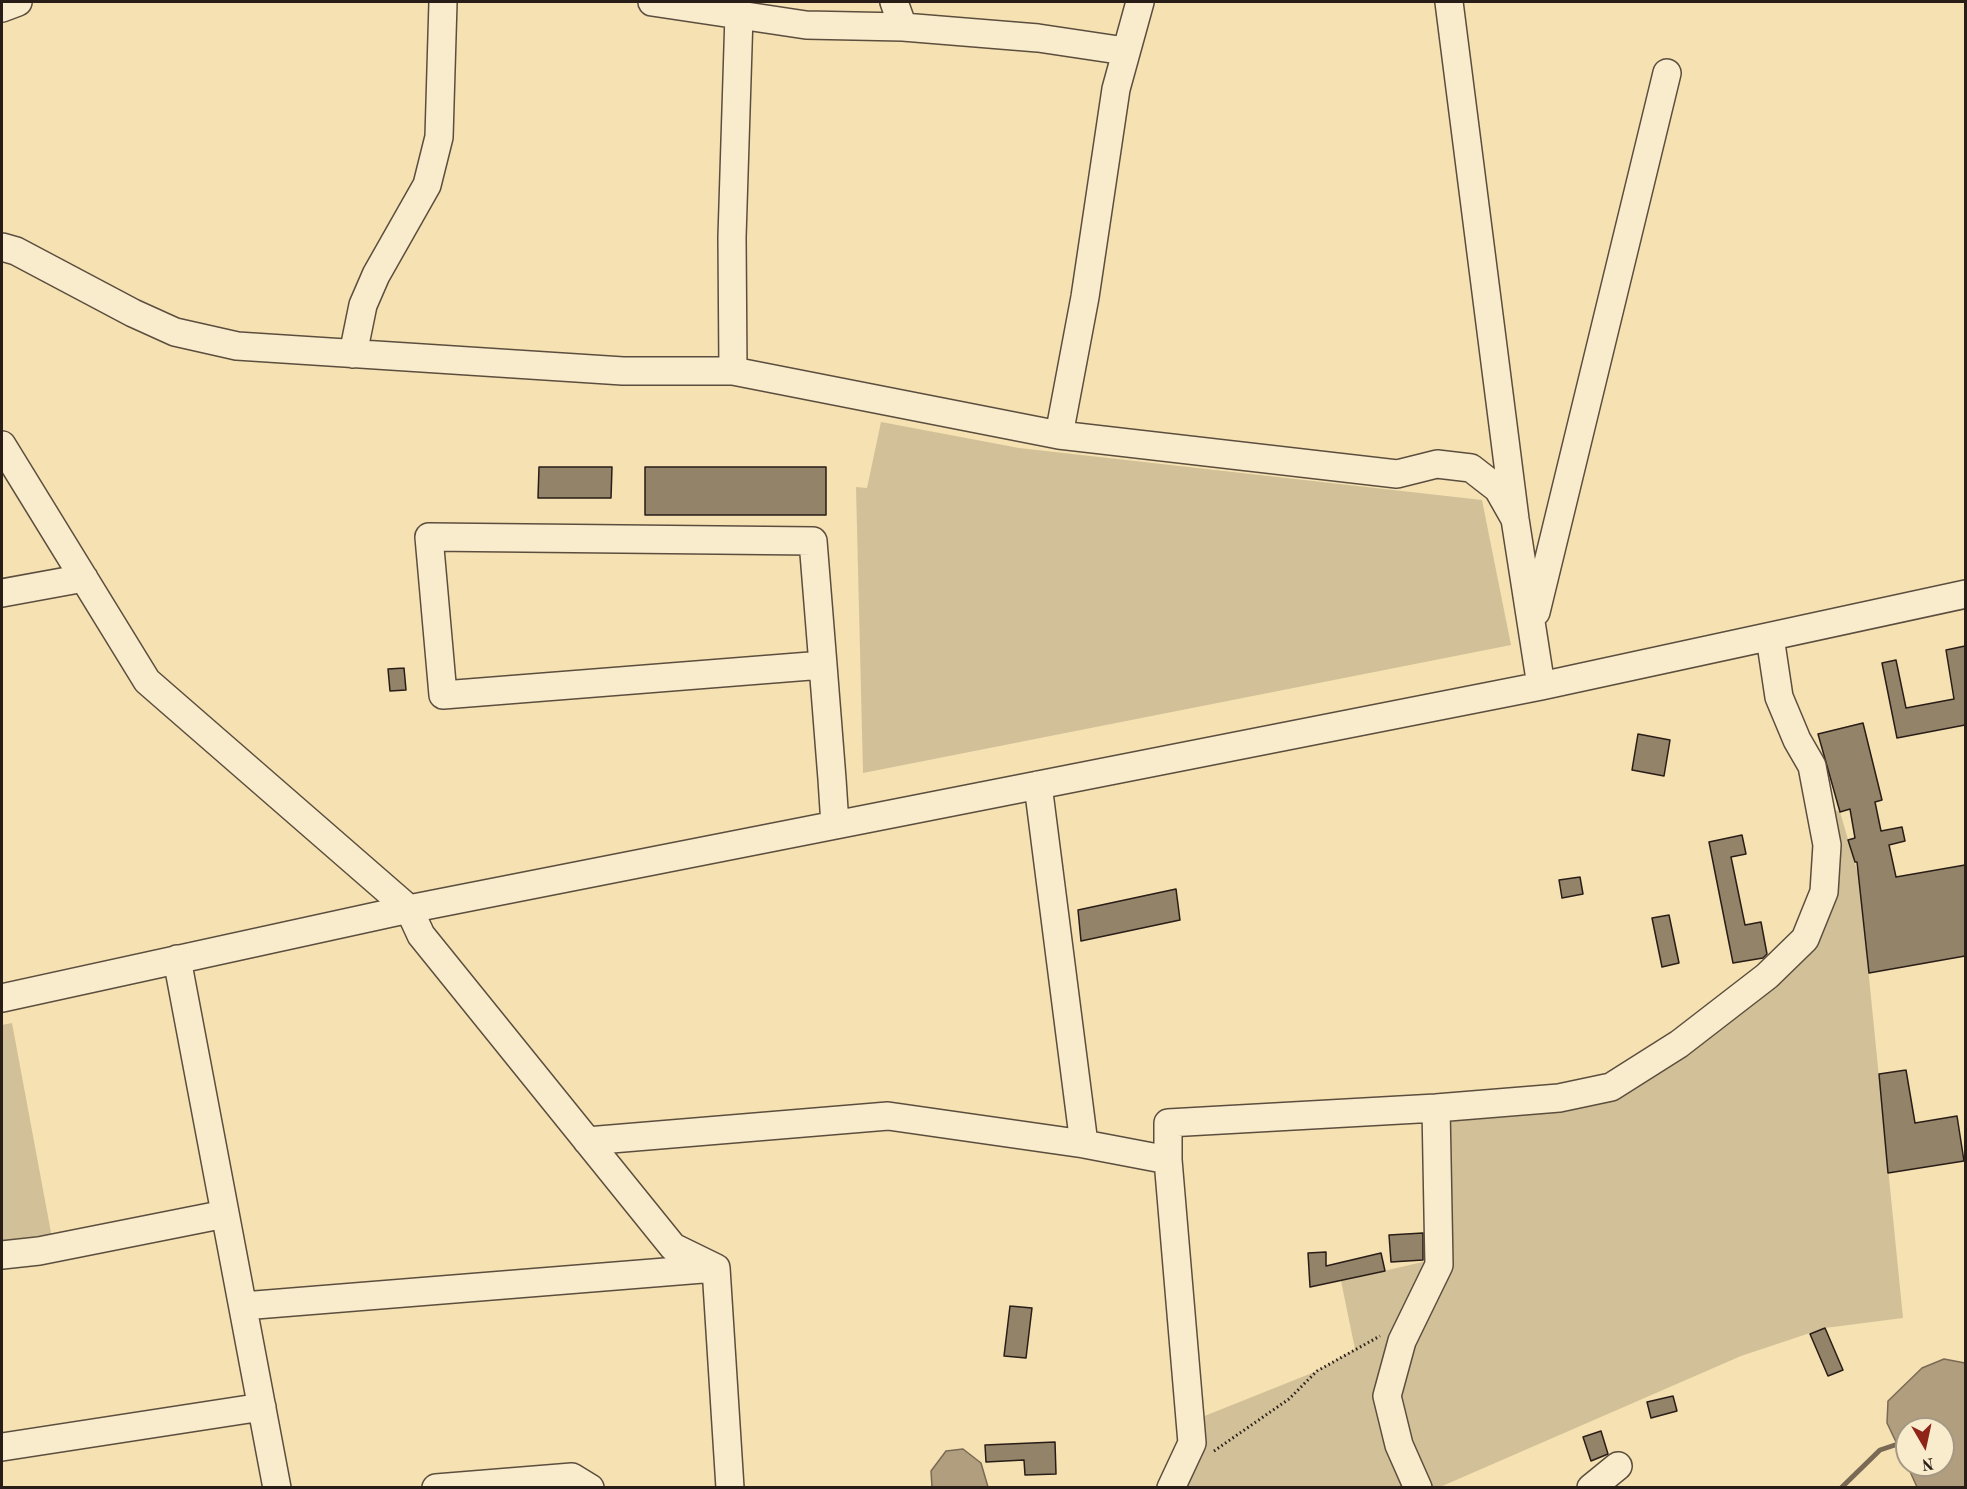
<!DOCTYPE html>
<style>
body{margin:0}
#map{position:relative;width:1967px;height:1489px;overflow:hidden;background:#f5e1b2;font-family:"Old Standard TT",serif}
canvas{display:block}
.frame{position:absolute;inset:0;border:3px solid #291d18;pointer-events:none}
.north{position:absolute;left:1895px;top:1417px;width:60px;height:60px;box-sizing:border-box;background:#f8eccd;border:2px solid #a59985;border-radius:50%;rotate:171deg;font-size:16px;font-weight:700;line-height:24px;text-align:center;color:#291d18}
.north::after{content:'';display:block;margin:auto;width:21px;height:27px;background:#8f2418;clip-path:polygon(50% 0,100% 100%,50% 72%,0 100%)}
</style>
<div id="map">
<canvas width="1967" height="1489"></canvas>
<div class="frame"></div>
<div class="north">N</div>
</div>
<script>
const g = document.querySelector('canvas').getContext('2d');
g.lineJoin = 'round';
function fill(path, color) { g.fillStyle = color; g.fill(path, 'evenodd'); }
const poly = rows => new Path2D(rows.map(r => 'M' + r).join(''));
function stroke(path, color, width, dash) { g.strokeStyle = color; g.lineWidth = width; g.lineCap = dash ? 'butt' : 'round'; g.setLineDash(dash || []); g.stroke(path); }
fill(poly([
 [881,422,1019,448,1482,500,1511,645,863,773,856,487,867,488],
 [1820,803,1840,812,1859,877,1903,1318,1825,1328,1741,1356,1440,1487,1171,1488,1202,1417,1317,1371,1355,1349,1341,1281,1431,1260,1436,1108,1611,1087,1767,976,1824,892],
 [12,1023,52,1238,2,1241,2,1025]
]), '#d2c098');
const water = poly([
 [1944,1359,1965,1363,1965,1487,1917,1487,1907,1465,1943,1465,1943,1429,1907,1429,1907,1465,1887,1423,1888,1401,1922,1368,1944,1359],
 [963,1449,981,1463,988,1487,932,1487,931,1471,946,1451,963,1449]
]);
fill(water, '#b09e7e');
stroke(water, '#7a6a55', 1.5);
stroke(poly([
 [1841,1488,1880,1450,1907,1441]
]), '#7a6a55', 5);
const building = poly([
 [539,467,612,467,611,498,538,498,539,467],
 [645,467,826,467,826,515,645,515,645,467],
 [1965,646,1965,725,1897,738,1882,663,1896,660,1906,708,1954,699,1946,650,1965,646],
 [404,668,406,690,390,691,388,669,404,668],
 [1863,723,1882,800,1875,802,1881,831,1902,827,1905,841,1889,845,1896,877,1965,865,1965,956,1869,973,1857,862,1855,862,1848,840,1855,838,1850,809,1840,812,1818,734,1863,723],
 [1638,734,1670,740,1664,776,1632,770,1638,734],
 [1742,835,1746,854,1731,857,1745,925,1761,922,1767,954,1763,958,1733,963,1709,842,1742,835],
 [1580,877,1583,894,1562,898,1559,880,1580,877],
 [1176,889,1180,920,1081,941,1078,910,1176,889],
 [1669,915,1679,963,1662,967,1652,918,1669,915],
 [1906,1070,1915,1123,1957,1116,1964,1161,1888,1173,1879,1074,1906,1070],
 [1423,1233,1423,1260,1391,1262,1389,1235,1423,1233],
 [1326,1252,1326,1266,1381,1253,1385,1271,1310,1287,1308,1253,1326,1252],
 [1010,1306,1032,1308,1026,1358,1004,1356,1010,1306],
 [1825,1328,1843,1370,1828,1376,1810,1334,1825,1328],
 [1673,1396,1677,1411,1651,1418,1647,1402,1673,1396],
 [1601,1431,1608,1454,1591,1461,1583,1437,1601,1431],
 [1055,1442,1056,1474,1025,1475,1024,1460,986,1462,985,1445,1055,1442]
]);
fill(building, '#938368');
stroke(building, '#291d18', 1.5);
const minor = poly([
 [652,2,806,25,903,27,1038,38,1125,51],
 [894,2,903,27],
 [1449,2,1515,519,1541,686],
 [2,8,18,2],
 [2,247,16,251,133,313,175,332,237,346,623,371,733,371,1059,435,1397,474,1437,464,1471,468,1498,489,1515,519],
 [353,354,363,305,376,275,427,185,439,137,443,2],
 [733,371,732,237,739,15],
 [1059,435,1085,297,1116,89,1140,2],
 [2,445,147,681,409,909,421,935,673,1247,716,1268,730,1488],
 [2,593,84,578],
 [1536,612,1667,73],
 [823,665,443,695,429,537,813,541,823,665,832,779,835,825],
 [1038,785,1084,1144],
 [177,959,277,1488],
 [2,998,409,909,1541,686,1966,594],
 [587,1141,888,1116,1084,1144,1168,1160,1192,1443,1171,1488],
 [1168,1160,1168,1123,1436,1108,1559,1098,1611,1087,1679,1044,1767,976,1805,939,1824,892,1827,845,1812,766,1797,740,1779,697,1770,637],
 [2,1255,39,1251,225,1214],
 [243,1306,715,1268],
 [2,1447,262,1407],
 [436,1488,572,1477,590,1488],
 [1418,1488,1399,1445,1387,1396,1402,1341,1439,1265,1436,1108],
 [1591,1488,1618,1466]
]);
stroke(minor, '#5c4e3e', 30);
stroke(poly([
 [1214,1451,1289,1399,1317,1371,1380,1336]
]), '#291d18', 3, [1.5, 3]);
stroke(minor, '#f8eccd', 27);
</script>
